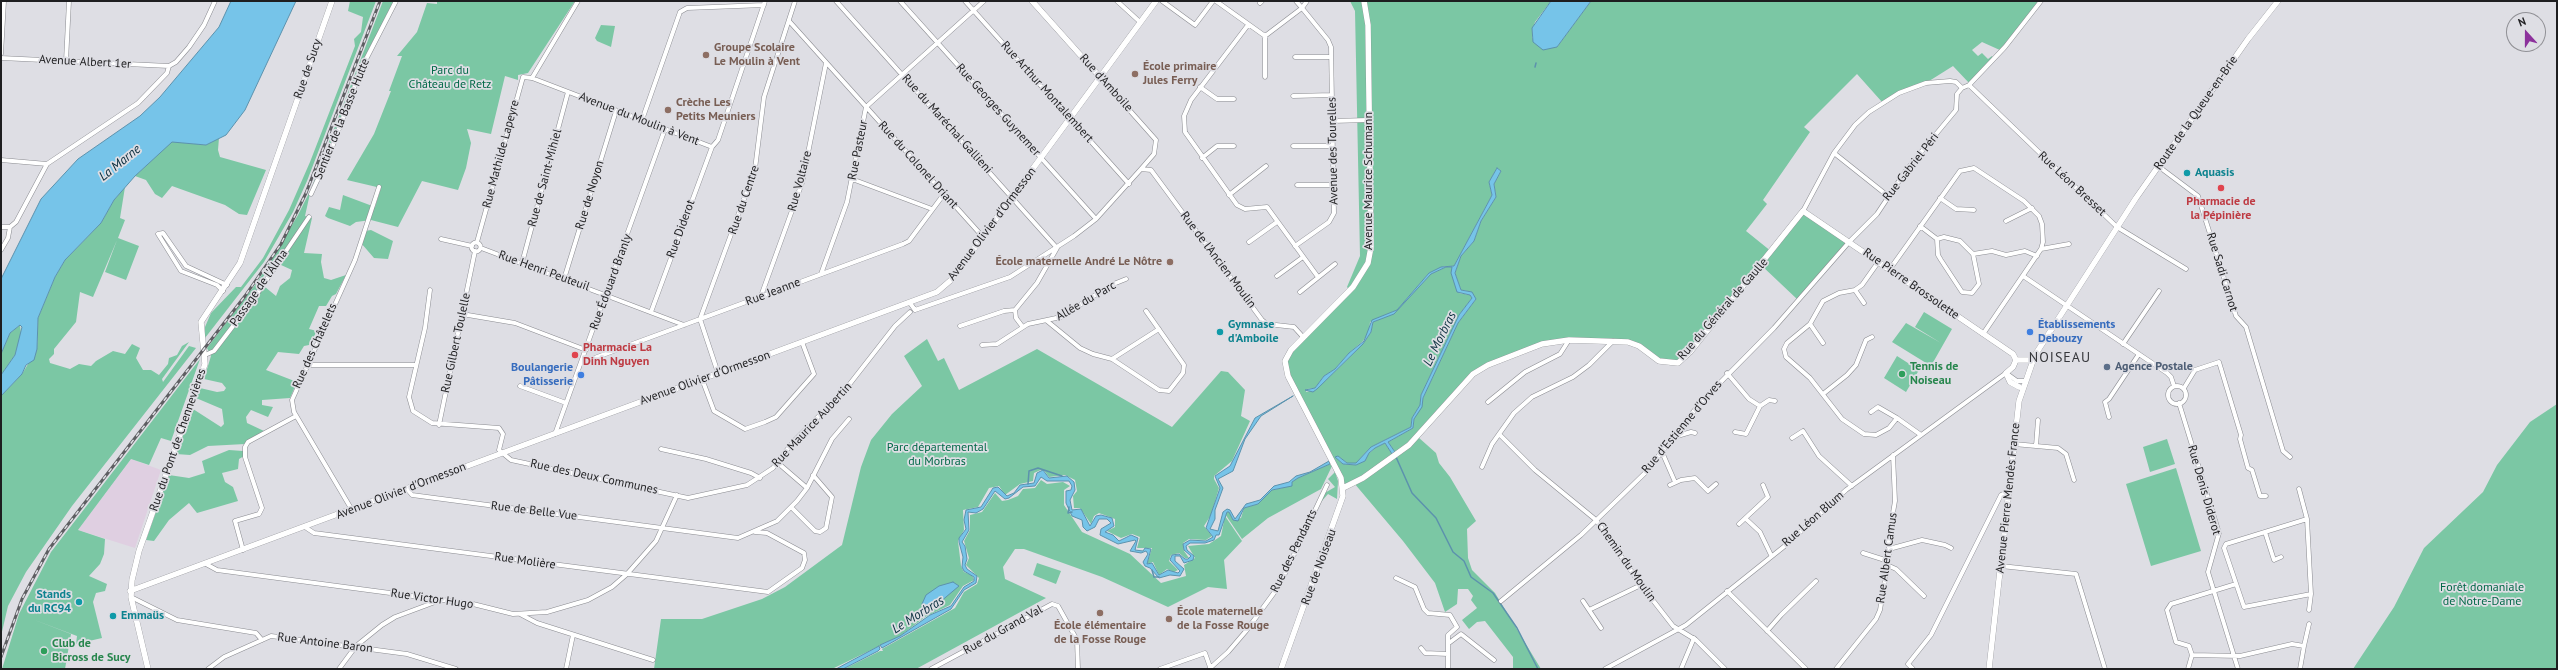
<!DOCTYPE html>
<meta charset="utf-8">
<style>
body{margin:0}
#map{position:relative;width:2558px;height:670px;overflow:hidden;background:#dedee4;font-family:"PT Sans",sans-serif}
canvas{display:block}
.frame{position:absolute;inset:0;border:2px solid #1e1e20;pointer-events:none}
.north{position:absolute;left:2506px;top:12px;width:40px;height:40px;box-sizing:border-box;background:#dedee4;border:1px solid #919196;border-radius:50%;rotate:339deg;font-size:11px;font-weight:700;line-height:16px;text-align:center;color:#1e1e20}
.north::after{content:'';display:block;margin:auto;width:14px;height:18px;background:#8c319c;clip-path:polygon(50% 0,100% 100%,50% 72%,0 100%)}
</style>
<div id="map">
<canvas width="2558" height="670"></canvas>
<div class="frame"></div>
<div class="north">N</div>
</div>
<script>
const g = document.querySelector('canvas').getContext('2d');
g.lineJoin = 'round';
function fill(path, color) { g.fillStyle = color; g.fill(path, 'evenodd'); }
const poly = rows => new Path2D(rows.map(r => 'M' + r).join(''));
function stroke(path, color, width, dash) { g.strokeStyle = color; g.lineWidth = width; g.lineCap = dash ? 'butt' : 'round'; g.setLineDash(dash || []); g.stroke(path); }
function drawText(font, color, halo, rows, align = 'center') {
  g.font = font + ' "PT Sans",sans-serif'; g.lineWidth = 3.5; g.setLineDash([]); g.textBaseline = 'middle'; g.strokeStyle = halo; g.fillStyle = color; for (const [text, x, y, turn = 0] of rows) {
    g.save(); g.translate(x, y); g.rotate((+turn || 0) * Math.PI / 180); g.textAlign = isNaN(turn) ? turn : align; if (halo) g.strokeText(text, 0, 0); g.fillText(text, 0, 0); g.restore();
  }
}
fill(poly([
 [131,459,161,470,135,548,78,530]
]), '#dfcfe1');
fill(poly([
 [350,1,376,1,307,181,293,212,264,262,205,338,205,327,211,313,236,287,241,287,263,258,289,210,310,162,355,46,354,39,361,32,363,17,348,11],
 [383,1,394,1,361,64,340,123,311,189,305,216,312,218,304,253,322,254,321,262,324,278,331,280,346,275,336,294,332,296,326,306,319,306,309,329,317,331,309,345,304,346,299,354,278,352,266,370,297,382,290,398,262,400,262,405,273,407,268,417,251,410,246,417,247,423,264,431,245,444,208,446,190,455,176,454,193,409,221,427,224,424,222,409,196,398,200,388,217,392,224,391,226,388,222,383,204,379,211,356,207,348,258,281,298,215,311,189],
 [278,258,281,265,292,270,290,278,280,286,276,296,259,282],
 [437,1,575,1,528,73,518,75,518,80,505,76,491,134,467,129,471,143,466,168,458,190,422,181,398,227,371,220,356,222,350,226,328,218,325,216,329,207,340,210,343,195,375,207,381,188,347,180,374,134,391,91,389,91,402,56,397,56,417,32,427,3,437,4],
 [1350,1,1551,1,1535,22,1532,31,1532,38,1557,47,1591,1,2041,1,2002,51,1982,42,1972,50,1978,56,1982,53,1988,59,1992,56,1994,59,1970,84,1953,66,1926,83,1882,102,1857,74,1804,127,1810,132,1763,200,1767,204,1746,231,1772,252,1803,211,1850,241,1798,300,1761,265,1681,360,1665,363,1628,342,1553,341,1480,369,1418,437,1436,453,1439,463,1450,477,1476,521,1467,529,1468,558,1472,570,1495,593,1541,669,1513,669,1513,657,1485,621,1477,622,1469,629,1462,620,1477,608,1471,600,1473,596,1468,589,1458,589,1457,604,1445,612,1435,583,1403,541,1354,483,1343,488,1288,376,1287,356,1350,291,1347,287,1360,256,1355,11],
 [1497,168,1501,171,1494,184,1496,197,1481,221,1474,241,1461,256,1455,273,1461,290,1467,291,1476,299,1458,323,1423,398,1414,419,1413,428,1388,442,1395,452,1392,454,1385,443,1375,448,1356,465,1343,464,1335,457,1338,456,1347,463,1356,463,1371,447,1411,427,1412,418,1420,405,1421,395,1459,315,1472,298,1470,295,1459,293,1452,267,1446,267,1431,274,1394,313,1373,322,1371,332,1363,344,1317,389,1306,392,1307,389,1315,388,1324,376,1335,369,1349,353,1363,341,1369,332,1370,322,1397,310,1429,273,1445,266,1454,266,1490,199,1492,195,1489,182],
 [601,25,615,26,611,47,597,41,595,38],
 [219,138,218,150,220,157,266,170,247,215,239,214,225,205,172,186,162,198,155,194,146,180,135,176,172,141,206,145],
 [125,187,120,218,125,220,118,238,139,246,126,280,105,272,117,240,93,297,80,292,76,322,54,349,54,354,49,359,50,363,70,369,79,364,91,366,96,361,113,351,125,354,132,344,140,348,136,358,143,370,151,370,159,375,168,364,169,358,177,355,182,346,189,342,162,379,163,382,189,346,196,348,72,506,26,572,8,606,1,636,1,396,22,374,37,349,38,318,55,277,65,260,101,223,114,200],
 [371,230,393,241,388,259,374,258,361,243,365,231],
 [1924,312,1952,329,1931,366,1892,342,1906,323,1941,343,1915,327],
 [20,325,21,333,15,355,1,375,1,354,10,333],
 [927,339,938,361,944,358,959,390,1037,349,1172,427,1221,371,1228,372,1245,390,1241,416,1250,421,1232,461,1214,476,1214,479,1219,488,1211,515,1204,526,1212,536,1206,540,1189,539,1183,543,1184,551,1189,558,1185,558,1179,553,1171,555,1169,561,1178,570,1174,572,1167,569,1159,575,1153,562,1147,564,1152,548,1137,548,1140,537,1132,534,1121,538,1107,531,1115,527,1115,519,1099,513,1094,516,1091,524,1080,508,1074,508,1073,496,1077,491,1075,480,1065,475,1049,477,1043,469,1034,473,1033,481,1020,484,1005,495,999,486,989,488,978,507,963,510,964,530,958,541,961,566,964,572,972,575,974,580,963,586,950,605,925,617,900,636,832,669,654,669,661,619,702,619,762,599,785,587,842,545,861,467,871,440,892,414,922,386,904,356],
 [1897,356,1919,370,1906,392,1884,378],
 [200,359,171,441,161,438,149,465,131,459,78,530,105,539,104,554,100,564,89,576,107,584,105,591,96,593,93,602,102,638,76,644,77,636,32,619,71,634,65,669,2,669,19,614,51,552],
 [2557,404,2557,669,2353,669,2394,607,2424,548,2483,492,2497,465,2530,422],
 [2167,439,2175,464,2150,472,2143,447],
 [229,450,243,451,244,456,239,459,238,469,222,473,225,482,233,487,238,501,197,513,189,503,169,520,154,541,146,540,169,475,189,478,205,473,202,461],
 [1330,464,1332,466,1321,489,1268,518,1242,539,1225,514,1229,511,1233,520,1241,518,1244,508,1258,504,1272,490,1282,488,1298,478],
 [2176,468,2201,551,2151,566,2126,484],
 [1335,472,1338,481,1337,499,1328,494,1321,502,1323,494,1335,487,1328,479],
 [1041,480,1047,484,1063,482,1070,486,1064,490,1064,505,1082,532,1130,554,1161,583,1186,576,1184,565,1195,558,1188,546,1209,544,1221,536,1225,516,1242,541,1224,560,1227,589,1208,587,1168,607,1102,577,1024,549,1015,549,1003,567,1005,579,1046,598,916,669,844,669,880,651,883,651,882,649,955,608,964,592,977,584,979,578,966,565,969,558,964,541,970,530,970,515,982,512,995,493,1002,501,1008,500,1018,496,1023,489,1035,488],
 [1037,563,1061,571,1056,584,1033,575]
]), '#7bc7a4');
const water = poly([
 [231,1,296,1,245,110,226,135,206,145,172,142,135,176,114,200,101,223,65,260,55,277,38,318,37,349,34,360,26,365,22,374,1,396,1,375,15,355,22,327,20,325,10,333,1,354,1,279,41,199,78,159,140,116,160,97,219,27,231,1],
 [1551,1,1591,1,1557,47,1543,50,1533,42,1532,28,1551,1],
 [1497,168,1501,171,1494,184,1496,197,1481,221,1474,241,1461,256,1455,273,1461,290,1472,292,1476,299,1458,323,1423,398,1422,407,1414,419,1413,428,1388,442,1395,452,1392,454,1385,443,1375,448,1369,453,1365,461,1356,465,1343,464,1335,457,1338,456,1347,463,1356,463,1371,447,1411,427,1412,418,1420,405,1421,395,1459,315,1472,298,1470,295,1457,292,1451,273,1452,267,1446,267,1431,274,1394,314,1373,322,1371,332,1363,344,1317,389,1313,392,1305,390,1315,388,1324,376,1335,369,1349,353,1364,341,1372,320,1397,310,1429,273,1441,267,1454,266,1490,199,1492,195,1489,182,1497,168],
 [1293,396,1261,416,1245,439,1233,471,1218,479,1223,488,1215,510,1215,519,1210,529,1218,531,1223,512,1227,509,1230,510,1235,519,1246,504,1260,500,1274,486,1289,482,1296,476,1310,472,1329,461,1330,464,1298,478,1292,482,1292,486,1272,490,1258,504,1244,508,1238,521,1233,520,1229,512,1227,512,1219,535,1216,535,1214,540,1205,543,1190,543,1186,546,1187,550,1194,556,1193,560,1184,563,1180,556,1175,556,1175,561,1184,569,1180,576,1170,575,1159,578,1150,568,1145,566,1143,562,1148,554,1146,551,1141,553,1130,551,1136,541,1135,540,1118,544,1100,535,1101,529,1111,523,1107,519,1099,519,1095,527,1087,531,1083,527,1082,520,1072,516,1066,503,1066,491,1071,490,1072,486,1069,481,1047,481,1041,477,1035,486,1023,487,1009,498,1005,499,995,491,983,509,976,513,968,512,969,530,962,542,965,546,967,559,965,565,967,569,977,576,976,583,964,590,951,609,882,648,880,645,900,636,930,615,951,606,964,587,974,581,974,577,964,571,962,567,963,557,959,542,959,538,966,529,964,520,966,510,981,507,993,488,998,487,1007,496,1014,493,1020,485,1034,483,1037,473,1043,470,1049,478,1067,476,1074,482,1075,490,1070,500,1072,510,1081,509,1090,526,1096,516,1101,515,1112,518,1114,526,1105,532,1113,535,1119,541,1131,535,1138,538,1135,550,1143,551,1145,548,1151,549,1147,564,1152,563,1159,575,1168,570,1178,573,1180,571,1170,560,1172,555,1179,554,1185,559,1188,559,1191,556,1184,550,1183,544,1190,540,1206,541,1213,537,1206,528,1220,488,1215,476,1230,466,1255,418,1293,396],
 [953,582,959,586,933,608,926,612,923,611,922,604,926,595,939,586,953,582],
 [879,646,880,649,878,651,843,669,836,669,879,646]
]);
fill(water, '#76c4e9');
stroke(water, '#5c92ad', 1);
stroke(poly([
 [1535,67,1536,63],
 [1396,457,1412,493,1436,518,1453,552,1464,561,1471,577,1493,593,1517,628,1538,669],
 [1028,484,1029,471,1038,468,1062,476],
 [1069,507,1068,513,1072,512],
 [1152,570,1154,577,1159,577]
]), '#5c92ad', 1.5);
const street = poly([
 [836,1,1057,248,1037,283,1015,310,1004,311,960,326],
 [900,1,1096,219],
 [965,1,1129,184],
 [1117,1,1140,22],
 [1162,1,1195,25,1213,1],
 [1216,1,1265,36,1302,8,1328,40,1331,47,1334,213,1329,222,1295,246],
 [1296,1,1302,8,1307,1],
 [1260,3,1262,1],
 [789,21,983,237],
 [1248,25,1191,100,1184,116,1185,132,1237,205,1245,209,1267,207,1318,277],
 [1265,36,1265,77],
 [1,54,4,1],
 [1295,57,1331,57],
 [1,58,169,66],
 [66,61,69,1],
 [532,78,578,1],
 [1969,85,2117,227,2186,269],
 [1200,87,1217,99,1234,99],
 [1962,88,1969,85,2005,47,2041,1],
 [1293,96,1332,95],
 [642,120,680,12,687,8,764,5],
 [1332,121,1368,120],
 [1293,146,1333,146],
 [1834,153,1888,196],
 [1202,158,1217,146,1234,146],
 [1,160,47,164],
 [2158,166,2198,196,2236,316,2246,327,2283,451,2290,457],
 [1141,169,1151,170,1262,320,1267,324,1294,327,1303,337],
 [852,179,932,209],
 [1297,185,1333,185],
 [311,194,330,153,361,69,396,1],
 [1229,195,1266,166],
 [1940,198,1956,209,1974,210],
 [1803,211,1834,153,1855,125,1869,112,1899,93,1926,83,1950,81,1956,82,1962,88],
 [2006,221,2032,208],
 [1920,226,1937,239],
 [1,227,10,227],
 [1944,237,1960,241,1973,254,1979,284,1972,293,1962,292,1941,260,1938,255,1937,239,1944,237],
 [441,239,472,246],
 [477,242,523,77,532,78,712,147],
 [1249,242,1277,222],
 '471.5 247a4.5 4.5 0 1 1 9 0a4.5 4.5 0 1 1-9 0Z',
 [481,248,684,325],
 [2041,249,2069,244],
 [1,250,8,238,10,227,16,222,47,164,138,103,167,73,169,66,176,62,189,47,204,25,215,1],
 [1973,254,1992,251,2006,255,2025,251,2037,256],
 [1879,261,1862,285,1855,290,1839,293,1823,301,1810,324,1787,343,1784,349,1786,357,1810,378,1842,419,1864,434,1876,435,1889,428,1897,418,1921,435],
 [522,263,568,92],
 [1890,269,1960,171,1974,168,2024,201,2039,216,2042,224,2043,242,2041,249,1983,334],
 [821,274,847,202,866,107,984,1],
 [1277,276,1303,257],
 [2023,276,2167,373,2171,377,2174,386],
 [564,279,616,111],
 [430,290,425,328,409,397,413,411,432,423,499,428,503,434,499,450,511,460,688,498,747,485,773,468,793,442,845,390,895,326,910,312],
 [1855,290,1864,303],
 [223,291,217,285,181,271,158,234,163,233,186,266,227,285],
 [1300,292,1335,264],
 [761,296,802,183,826,63],
 [910,303,915,310,1010,277,1074,236,1096,219,1141,169,1154,154,1156,140,1100,77],
 [1015,310,1016,318,1022,326],
 [651,312,712,147,718,140,765,1],
 [462,314,515,323,586,350],
 [1047,321,1080,348,1093,354,1112,359,1159,390,1169,391,1183,373,1184,365,1146,311],
 [1810,324,1823,343],
 [2123,344,2159,291],
 [982,345,997,344,1028,324,1061,317,1111,285,1126,279],
 [205,355,214,351,253,300,309,217],
 [1112,359,1159,329],
 [581,363,903,244,909,241,944,194],
 [308,365,416,365],
 [718,373,700,319,755,169,764,97,795,1],
 [1727,373,1749,399,1760,406],
 [702,379,714,411,745,429,765,422,776,417,814,374,802,342],
 '2168 395a9 9 0 1 1 18 0a9 9 0 1 1-18 0Z',
 [520,386,566,403],
 [2184,388,2195,370,2219,362,2241,435,2240,439,2248,468,2252,470,2260,496,2266,496],
 [1823,394,1847,375,1856,365,1866,340,1872,337],
 [1488,402,1525,372,1560,354,1569,340],
 [2179,403,2219,533,2208,572,2238,669],
 [1871,412,1878,407,1897,418],
 [2109,417,2105,402,2109,399,2139,354],
 [439,425,475,251],
 [1735,432,1746,434,1760,406,1769,400,1775,401],
 [555,434,665,129],
 [1499,434,1535,470,1596,520,1641,585,1673,626,1696,640,1725,669],
 [1674,437,1691,432,1695,433],
 [1792,438,1803,431,1819,456,1852,486],
 [2014,444,2058,448,2066,454,2074,480],
 [2036,446,2038,420],
 [661,449,706,459,751,473,760,478],
 [1662,452,1675,482],
 [778,463,807,488],
 [1482,467,1492,444,1514,413,1532,397,1573,377,1589,365,1613,341],
 [1670,485,1681,480,1695,478,1708,491,1716,484],
 [407,489,412,495,738,538,777,521,797,501,807,488,832,439,849,419],
 [2299,489,2307,519],
 [791,507,815,531,820,532,826,528,832,497,813,475],
 [352,510,294,412,292,400,355,260,379,187],
 [1746,519,1760,532,1771,555],
 [1739,524,1768,497,1763,485],
 [305,527,314,533,768,592,802,568,805,560,804,553,767,533,755,532],
 [2265,532,2274,560,2281,557],
 [1889,549,1922,540,1945,545,1951,548],
 [243,550,235,521,259,514,262,508,245,457,245,447,248,442,296,416],
 [1863,553,1888,561],
 [206,564,217,570,473,604,513,614,547,612,588,600,612,587,627,574,656,541,677,495],
 [1887,565,1896,569,1924,596],
 [2001,566,2076,574,2105,669],
 [1396,578,1415,587,1424,609,1428,613,1450,615,1457,627,1448,635,1448,669],
 [1727,591,1806,669],
 [131,597,177,620,256,633,262,640],
 [1501,601,1581,535,1645,473,1701,402,1774,328,1850,241,1877,214,1907,169,1956,110,1957,94,1962,88],
 [1583,601,1601,628],
 [1589,610,1641,585],
 [2309,610,2311,594,2307,519,2226,544,2224,548,2244,607,2311,594],
 [520,614,537,623,653,660],
 [1767,631,1781,615,1816,581],
 [1449,643,1461,634,1494,660],
 [2304,646,2309,624],
 [1421,648,1425,653,1448,654],
 [2192,655,2240,656,2292,644,2304,646,2300,669],
 [208,669,224,657,271,636,407,654,456,669],
 [339,669,356,646,382,625,395,617,438,601],
 [566,669,573,635],
 [931,669,1052,604,1058,606,1077,640,1078,669],
 [1160,669,1205,653,1210,667],
 [1209,669,1228,652,1246,631,1279,586,1327,485],
 [1605,669,1686,625,1786,545,1846,490,2006,373,2017,381,2025,381],
 [1681,669,1694,638],
 [1836,669,1876,619,1880,610,1889,555,1889,536,1895,501,1893,455],
 [1913,669,1908,664,1931,635,2001,495,2009,491],
 [2188,669,2192,655,2189,646,2176,642,2167,610,2171,604,2236,584]
]);
const secondary = poly([
 [1032,1,1100,77],
 [2016,360,2013,367,2006,373,2010,382,2019,387],
 [2016,360,2029,360],
 [1343,488,1363,478,1409,445,1473,374,1488,365,1542,344,1569,340,1628,342,1639,346,1659,361,1678,363,1690,352,1803,211,2013,354,2016,360],
 [130,591,937,292,951,280,1156,1],
 [148,669,131,597,132,580,139,551,205,364,201,322,240,263,332,1],
 [1281,669,1343,496,1341,478,1288,376,1285,361,1291,350,1353,287,1368,263,1371,247,1368,25,1364,1],
 [1989,669,2019,401,2035,355,2136,198,2248,39,2278,1]
]);
stroke(street, '#8a8b90', 5);
stroke(secondary, '#8a8b90', 6);
stroke(street, '#fff', 4);
stroke(secondary, '#fff', 5.5);
const rail = poly([
 [1,657,22,599,49,549,245,296,281,244,306,193,380,1]
]);
stroke(rail, '#5e5e62', 3);
stroke(rail, '#dedee4', 1.5, [4.5]);
for (const [x, y, r, color] of [
 [706,55,4,"#8d6e63"],
 [1135,74,4,"#8d6e63"],
 [668,110,4,"#8d6e63"],
 [2187,173,4,"#0f9aa8"],
 [2221,188,4,"#e0444e"],
 [1170,262,4,"#8d6e63"],
 [1220,332,4,"#0f9aa8"],
 [2030,332,4,"#3f7fe0"],
 [575,355,4,"#e0444e"],
 [2107,367,4,"#5c6f8a"],
 [1902,374,4,"#2e9e5b"],
 [581,375,4,"#3f7fe0"],
 [79,602,4,"#0f9aa8"],
 [1100,613,4,"#8d6e63"],
 [113,616,4,"#0f9aa8"],
 [1169,619,4,"#8d6e63"],
 [44,651,4,"#2e9e5b"]
]) { const dot = new Path2D(); dot.arc(x, y, r, 0, 2 * Math.PI); g.fillStyle = color; g.fill(dot); stroke(dot, '#dedee4', 1.5); }
drawText('bold 12px', '#785e54', '#dedee4', [
 ["Groupe Scolaire",714,48],
 ["Le Moulin à Vent",714,62],
 ["École primaire",1143,67],
 ["Jules Ferry",1143,81],
 ["Crèche Les",676,103],
 ["Petits Meuniers",676,117],
 ["École maternelle André Le Nôtre",1162,262,"right"],
 ["École maternelle",1177,612],
 ["de la Fosse Rouge",1177,626],
 ["École élémentaire",1100,626,"center"],
 ["de la Fosse Rouge",1100,640,"center"]
], 'left');
drawText('12px', '#1e1e20', '#dedee4', [
 ["Avenue Albert 1er",85,62,3],
 ["Rue de Sucy",308,69,-71],
 ["Rue d'Amboile",1106,83,48],
 ["Rue Arthur Montalembert",1047,92,48],
 ["Rue Georges Guynemer",998,110,48],
 ["Route de la Queue-en-Brie",2196,113,-55],
 ["Sentier de la Basse Hutte",342,119,-68],
 ["Avenue du Moulin à Vent",639,119,21],
 ["Rue du Maréchal Gallieni",947,124,48],
 ["Rue Pasteur",858,150,-79],
 ["Avenue des Tourelles",1333,151,-91],
 ["Rue Mathilde Lapeyre",501,154,-75],
 ["Rue du Colonel Driant",918,165,48],
 ["Rue Gabriel Péri",1911,167,-52],
 ["Rue de Saint-Mihiel",545,178,-75],
 ["Rue Voltaire",800,181,-75],
 ["Avenue Maurice Schumann",1369,181,-90],
 ["Rue Léon Bresset",2072,184,43],
 ["Rue de Noyon",590,195,-73],
 ["Rue du Centre",744,200,-71],
 ["Avenue Olivier d'Ormesson",992,224,-53],
 ["Rue Diderot",681,229,-70],
 ["Rue de l'Ancien Moulin",1218,260,53],
 ["Rue Henri Peuteuil",544,271,20],
 ["Rue Sadi Carnot",2222,272,73],
 ["Rue Édouard Branly",611,282,-70],
 ["Rue Pierre Brossolette",1911,284,35],
 ["Passage de l'Alma",259,288,-55],
 ["Rue Jeanne",773,292,-21],
 ["Allée du Parc",1086,301,-30],
 ["Rue du Général de Gaulle",1723,309,-49],
 ["Rue Gilbert Toulelle",456,343,-78],
 ["Rue des Châtelets",315,346,-66],
 ["Avenue Olivier d'Ormesson",705,378,-20],
 ["Rue Maurice Aubertin",812,425,-47],
 ["Rue d'Estienne d'Orves",1682,427,-50],
 ["Rue du Pont de Chennevières",178,440,-71],
 ["Rue des Deux Communes",594,477,12],
 ["Rue Denis Diderot",2204,490,74],
 ["Avenue Olivier d'Ormesson",401,491,-21],
 ["Avenue Pierre Mendès France",2008,498,-84],
 ["Rue de Belle Vue",534,511,7],
 ["Rue Léon Blum",1813,519,-41],
 ["Rue des Pendants",1294,551,-64],
 ["Rue Albert Camus",1887,558,-82],
 ["Rue Molière",525,561,8],
 ["Chemin du Moulin",1626,562,55],
 ["Rue de Noiseau",1319,567,-70],
 ["Rue Victor Hugo",432,599,8],
 ["Rue du Grand Val",1003,630,-29],
 ["Rue Antoine Baron",325,643,7]
]);
drawText('12px', '#006847', '#dedee4', [
 ["Parc du",450,71],
 ["Château de Retz",450,85],
 ["Parc départemental",937,448],
 ["du Morbras",937,462],
 ["Forêt domaniale",2482,588],
 ["de Notre-Dame",2482,602]
]);
drawText('bold 12px', '#0d838f', '#dedee4', [
 ["Aquasis",2195,173],
 ["Gymnase",1228,325],
 ["d'Amboile",1228,339],
 ["Stands",71,595,"right"],
 ["du RC94",71,609,"right"],
 ["Emmaüs",121,616]
], 'left');
drawText('bold 12px', '#be3a42', '#dedee4', [
 ["Pharmacie de",2221,202],
 ["la Pépinière",2221,216],
 ["Pharmacie La",583,348,"left"],
 ["Dinh Nguyen",583,362,"left"]
]);
drawText('bold 12px', '#366cbe', '#dedee4', [
 ["Établissements",2038,325],
 ["Debouzy",2038,339],
 ["Boulangerie",573,368,"right"],
 ["Pâtisserie",573,382,"right"]
], 'left');
drawText('bold 12px', '#27864d', '#dedee4', [
 ["Tennis de",1910,367],
 ["Noiseau",1910,381],
 ["Club de",52,644],
 ["Bicross de Sucy",52,658]
], 'left');
drawText('bold 12px', '#4e5e75', '#dedee4', [
 ["Agence Postale",2115,367]
], 'left');
drawText('italic 13px', '#082d3d', '#dedee4', [
 ["La Marne",120,163,-39],
 ["Le Morbras",1440,339,-64],
 ["Le Morbras",918,615,-32]
]);
g.letterSpacing = '1px';
drawText('14px', '#36373b', '#dedee4', [
 ["NOISEAU",2060,358]
]);
g.letterSpacing = '0px';
</script>
